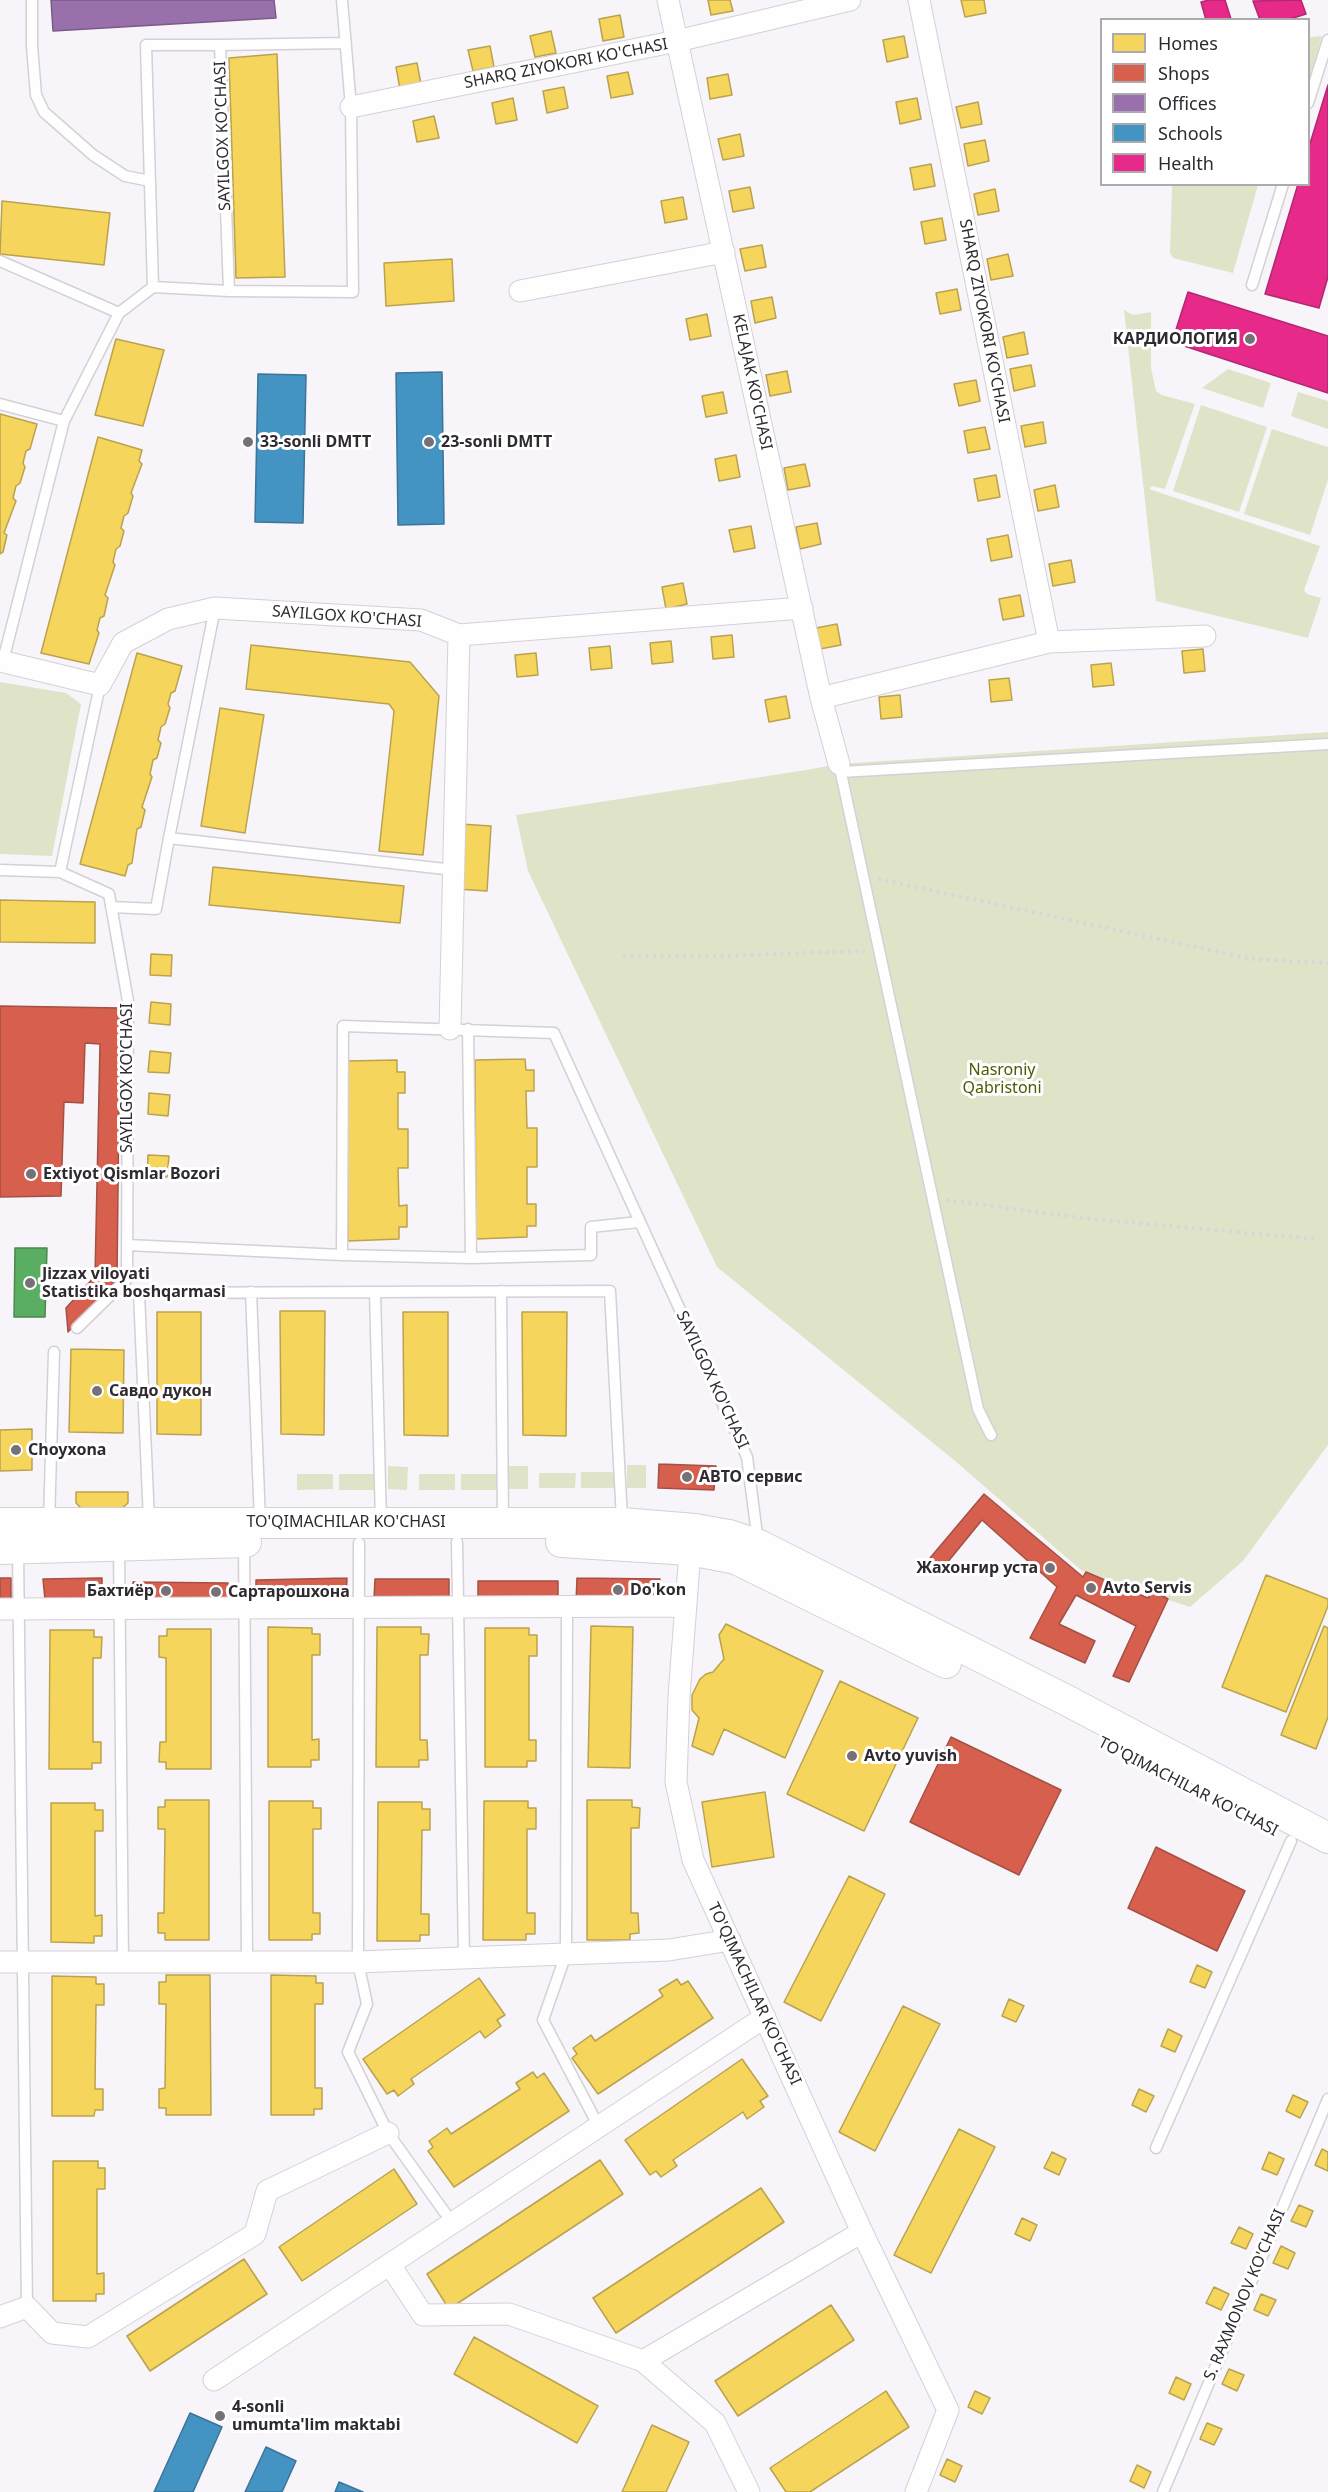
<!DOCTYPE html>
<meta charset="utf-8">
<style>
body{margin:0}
#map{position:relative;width:1328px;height:2492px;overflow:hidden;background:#f8f5fa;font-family:"Noto Sans",sans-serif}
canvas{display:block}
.legend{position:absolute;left:1100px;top:18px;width:210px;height:168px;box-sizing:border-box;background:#fff;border:2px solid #abaaac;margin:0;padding:8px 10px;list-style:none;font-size:18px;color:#2e2a30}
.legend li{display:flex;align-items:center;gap:12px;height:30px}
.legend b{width:30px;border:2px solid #abaaac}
</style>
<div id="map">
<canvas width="1328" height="2492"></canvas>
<ul class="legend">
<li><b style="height:16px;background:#f6d55c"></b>Homes</li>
<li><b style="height:16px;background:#d6604d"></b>Shops</li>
<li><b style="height:16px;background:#9970ab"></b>Offices</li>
<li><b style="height:16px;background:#4393c3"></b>Schools</li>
<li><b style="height:16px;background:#e7298a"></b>Health</li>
</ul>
</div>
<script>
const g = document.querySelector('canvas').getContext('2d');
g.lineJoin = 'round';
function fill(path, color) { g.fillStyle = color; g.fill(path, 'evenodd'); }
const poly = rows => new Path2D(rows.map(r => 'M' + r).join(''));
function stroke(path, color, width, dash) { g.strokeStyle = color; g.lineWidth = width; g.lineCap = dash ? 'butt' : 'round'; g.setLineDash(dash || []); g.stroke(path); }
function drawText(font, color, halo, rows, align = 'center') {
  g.font = font + ' "Noto Sans",sans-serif'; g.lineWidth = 6; g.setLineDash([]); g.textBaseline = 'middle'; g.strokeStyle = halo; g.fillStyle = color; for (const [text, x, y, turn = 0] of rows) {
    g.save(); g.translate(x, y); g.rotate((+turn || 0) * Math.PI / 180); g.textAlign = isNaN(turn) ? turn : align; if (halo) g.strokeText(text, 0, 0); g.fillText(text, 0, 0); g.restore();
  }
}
fill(poly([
 [1322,36,1309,82,1309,37],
 [1172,185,1258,185,1233,273,1173,258,1170,253],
 [1124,310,1133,315,1151,312,1151,368,1156,391,1162,395,1195,404,1165,489,1152,486,1149,489,1320,546,1304,590,1307,594,1321,598,1308,638,1156,601],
 [1228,369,1271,383,1263,408,1202,388],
 [1298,392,1328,401,1328,429,1291,416],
 [1201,405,1267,427,1239,512,1173,491],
 [1272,429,1328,447,1328,480,1310,535,1244,514],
 [0,682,66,693,81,704,52,856,0,854],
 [1328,732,1328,1445,1243,1561,1190,1607,1082,1571,954,1460,717,1267,528,871,516,815,806,770,839,764],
 [627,1465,646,1465,646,1488,627,1488],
 [388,1466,408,1467,407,1490,388,1489],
 [509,1466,528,1466,528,1489,508,1489],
 [581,1472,617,1472,617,1488,581,1488],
 [539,1473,576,1473,575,1488,539,1488],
 [297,1474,333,1474,333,1489,297,1490],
 [339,1474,375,1474,375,1490,339,1490],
 [419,1474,455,1474,455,1490,419,1490],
 [461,1474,497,1474,497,1490,461,1490]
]), '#dfe4c9');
const homes = poly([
 [708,0,730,0,733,11,711,15,708,0],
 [961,0,984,0,986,13,965,17,961,0],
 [620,15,624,37,603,41,599,19,620,15],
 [551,31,556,53,535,57,530,36,551,31],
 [904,36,908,57,887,62,883,40,904,36],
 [490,46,494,67,473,71,468,50,490,46],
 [277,54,285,277,236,278,229,58,277,54],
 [417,63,421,84,400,89,396,67,417,63],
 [628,72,633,94,611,98,607,76,628,72],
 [728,74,732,95,710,99,707,78,728,74],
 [564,87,568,108,547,113,543,91,564,87],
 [513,98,517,120,496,124,492,103,513,98],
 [917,98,921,119,900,124,896,102,917,98],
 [978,102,982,124,961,128,956,107,978,102],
 [434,116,439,138,417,142,413,121,434,116],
 [740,134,744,156,723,160,718,139,740,134],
 [985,140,989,161,968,166,964,144,985,140],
 [931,164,935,186,914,190,910,168,931,164],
 [750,187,754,208,733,212,729,191,750,187],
 [995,189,999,211,978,215,974,194,995,189],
 [683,197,687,219,665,223,661,201,683,197],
 [2,201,110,213,104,265,0,254,2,201],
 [942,218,946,240,925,244,921,222,942,218],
 [762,245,766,267,745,271,740,249,762,245],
 [1008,254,1013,276,991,280,987,259,1008,254],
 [452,259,454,301,386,306,384,263,452,259],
 [957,289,961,310,940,314,936,293,957,289],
 [772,297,776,318,755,323,751,301,772,297],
 [707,314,711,336,690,340,686,319,707,314],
 [1024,332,1028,354,1007,358,1003,337,1024,332],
 [116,339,164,350,143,426,95,415,116,339],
 [1031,365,1035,386,1014,391,1010,369,1031,365],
 [787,371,791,392,770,396,766,375,787,371],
 [976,380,980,401,959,406,954,384,976,380],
 [723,392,727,413,706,417,702,396,723,392],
 [0,414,37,424,30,449,26,451,23,463,25,467,20,483,16,486,13,498,16,501,4,533,7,535,3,552,0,554,0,414],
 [1043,422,1046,443,1025,447,1021,426,1043,422],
 [985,427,990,449,968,453,964,431,985,427],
 [98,437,142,450,139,461,142,464,131,493,133,496,128,513,124,516,121,528,124,531,120,546,116,549,113,562,115,565,105,595,108,598,104,616,100,618,97,630,99,633,89,664,41,653,98,437],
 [736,455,740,477,719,481,715,459,736,455],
 [805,464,810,486,788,490,784,468,805,464],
 [996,475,1000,497,978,501,974,479,996,475],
 [1055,485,1059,507,1038,511,1034,490,1055,485],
 [817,523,821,544,800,549,796,527,817,523],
 [751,526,755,548,734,552,729,530,751,526],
 [1008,535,1012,557,991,561,987,539,1008,535],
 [1071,560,1075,582,1053,586,1049,564,1071,560],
 [683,583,687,604,666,609,662,587,683,583],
 [1020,595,1024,616,1003,620,999,599,1020,595],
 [837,624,841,645,820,649,816,628,837,624],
 [732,635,734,657,713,659,711,637,732,635],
 [671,641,673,662,652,664,650,643,671,641],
 [251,645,410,662,439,696,423,855,379,851,394,711,389,704,246,689,251,645],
 [610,646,612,668,591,670,589,648,610,646],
 [1203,649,1205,671,1184,673,1182,651,1203,649],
 [137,653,182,666,175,691,171,693,168,704,170,708,165,724,161,727,158,740,161,743,157,758,153,760,150,774,152,777,142,807,145,810,141,827,137,829,132,863,128,865,125,876,80,864,137,653],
 [536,653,538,675,517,677,515,655,536,653],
 [1111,663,1114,685,1093,687,1091,665,1111,663],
 [1009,678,1012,700,991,702,989,680,1009,678],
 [900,695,902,717,881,719,879,697,900,695],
 [786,696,790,718,769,722,765,700,786,696],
 [220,708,264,715,245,833,201,826,220,708],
 [460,824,491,826,487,891,457,889,460,824],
 [213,867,404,886,400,923,209,905,213,867],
 [0,900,95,902,95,943,0,942,0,900],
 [151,954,172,955,171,976,150,975,151,954],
 [151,1002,171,1004,170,1025,149,1023,151,1002],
 [150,1051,171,1053,169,1073,148,1072,150,1051],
 [525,1059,526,1070,534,1070,534,1091,526,1091,527,1128,537,1128,537,1167,527,1167,527,1204,536,1204,536,1226,527,1226,527,1237,476,1239,475,1060,525,1059],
 [397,1060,397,1072,405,1072,405,1093,398,1093,398,1129,408,1129,408,1168,398,1168,399,1206,407,1205,407,1227,399,1227,399,1239,348,1241,347,1061,397,1060],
 [149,1093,170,1095,168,1116,148,1114,149,1093],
 [148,1155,169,1156,167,1177,147,1175,148,1155],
 [280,1311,325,1311,324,1435,281,1434,280,1311],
 [157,1312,201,1312,201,1435,157,1434,157,1312],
 [403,1312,448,1312,448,1436,404,1435,403,1312],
 [522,1312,567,1312,566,1436,523,1435,522,1312],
 [71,1349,124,1350,123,1433,69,1432,71,1349],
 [32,1429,32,1470,0,1471,0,1430,32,1429],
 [76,1492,128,1492,128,1503,120,1510,82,1509,76,1503,76,1492],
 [1266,1575,1328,1599,1328,1606,1286,1712,1222,1687,1266,1575],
 [726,1624,823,1671,785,1758,724,1729,713,1755,692,1746,699,1718,692,1710,692,1695,700,1679,706,1674,713,1672,724,1659,719,1635,726,1624],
 [591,1626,633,1627,630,1768,588,1767,591,1626],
 [1324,1626,1328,1628,1328,1717,1316,1749,1281,1735,1324,1626],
 [268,1627,312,1628,312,1634,320,1634,320,1655,312,1655,312,1740,319,1739,319,1760,311,1760,311,1767,268,1767,268,1627],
 [377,1627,421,1627,421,1634,429,1634,428,1655,420,1655,420,1740,427,1740,428,1760,419,1760,419,1767,376,1767,377,1627],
 [485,1628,529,1628,529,1635,537,1635,537,1656,529,1656,529,1740,536,1740,536,1761,527,1761,527,1767,485,1767,485,1628],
 [167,1629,211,1629,211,1769,166,1769,166,1762,159,1762,160,1742,166,1742,166,1658,159,1657,159,1636,167,1636,167,1629],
 [50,1630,94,1630,94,1637,102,1637,101,1658,93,1658,93,1742,101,1742,101,1763,92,1763,92,1769,49,1769,50,1630],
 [840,1681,918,1718,864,1831,787,1794,840,1681],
 [954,1766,979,1778,965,1811,939,1800,954,1766],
 [765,1792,774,1857,712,1867,702,1802,765,1792],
 [165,1800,209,1800,209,1940,165,1940,165,1933,158,1933,158,1913,164,1913,165,1829,158,1829,158,1807,165,1807,165,1800],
 [587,1800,632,1800,632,1807,640,1808,639,1828,631,1828,631,1913,638,1913,639,1933,630,1934,630,1940,587,1940,587,1800],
 [269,1801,313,1801,313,1808,321,1808,321,1829,313,1829,313,1913,320,1913,320,1934,312,1934,312,1940,269,1940,269,1801],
 [484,1801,528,1801,528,1808,536,1808,536,1829,527,1829,527,1913,535,1913,535,1934,526,1934,526,1940,483,1940,484,1801],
 [378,1802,422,1802,422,1809,430,1809,430,1830,422,1830,421,1914,429,1914,429,1935,420,1935,420,1941,377,1941,378,1802],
 [51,1803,95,1803,95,1810,103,1810,103,1831,95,1831,95,1916,102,1915,102,1936,94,1936,94,1943,51,1942,51,1803],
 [849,1876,885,1894,821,2021,784,2002,849,1876],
 [1197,1965,1212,1972,1205,1988,1190,1982,1197,1965],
 [166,1975,210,1975,211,2115,166,2115,166,2108,159,2108,159,2089,165,2088,166,2004,159,2004,159,1982,166,1982,166,1975],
 [271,1975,316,1976,316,1983,323,1983,323,2004,315,2004,315,2088,322,2088,322,2109,314,2109,314,2115,271,2115,271,1975],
 [52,1976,96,1977,96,1984,104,1984,104,2005,96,2005,95,2089,103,2089,103,2110,95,2110,94,2116,52,2116,52,1976],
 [479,1978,505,2015,497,2020,501,2026,485,2038,480,2031,411,2079,414,2084,398,2096,394,2090,387,2094,363,2059,479,1978],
 [677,1979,681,1985,688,1981,713,2018,598,2094,572,2058,577,2054,573,2048,591,2035,595,2041,663,1996,659,1990,677,1979],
 [1009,1999,1024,2006,1016,2022,1002,2016,1009,1999],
 [903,2006,940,2024,875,2151,839,2132,903,2006],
 [1168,2029,1182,2036,1175,2052,1161,2046,1168,2029],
 [742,2059,768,2096,760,2101,764,2107,747,2119,743,2112,673,2160,677,2166,661,2177,656,2171,650,2175,625,2140,742,2059],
 [533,2072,537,2078,544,2073,569,2111,454,2187,428,2151,433,2147,429,2141,447,2128,451,2134,520,2089,516,2083,533,2072],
 [1139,2089,1154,2096,1146,2112,1132,2105,1139,2089],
 [1293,2095,1308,2102,1300,2118,1286,2111,1293,2095],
 [959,2129,995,2147,931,2273,894,2255,959,2129],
 [1322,2149,1328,2152,1328,2171,1315,2165,1322,2149],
 [1052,2152,1066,2159,1059,2175,1044,2168,1052,2152],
 [1269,2152,1284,2159,1277,2175,1262,2169,1269,2152],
 [600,2160,623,2194,449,2309,427,2274,600,2160],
 [53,2161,98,2161,98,2168,105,2168,105,2189,97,2189,97,2274,104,2273,104,2294,96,2294,96,2301,53,2301,53,2161],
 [394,2169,417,2204,302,2281,279,2247,394,2169],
 [761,2188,784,2222,616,2333,593,2298,761,2188],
 [1299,2205,1313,2211,1306,2227,1291,2221,1299,2205],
 [1022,2218,1037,2225,1030,2241,1015,2234,1022,2218],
 [1239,2227,1253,2234,1246,2249,1231,2243,1239,2227],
 [1281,2246,1295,2253,1288,2269,1273,2263,1281,2246],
 [244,2259,267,2294,150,2371,127,2336,244,2259],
 [1214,2287,1229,2294,1221,2310,1206,2303,1214,2287],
 [1261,2294,1276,2300,1268,2316,1254,2310,1261,2294],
 [831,2305,854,2340,738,2416,715,2381,831,2305],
 [474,2337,598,2406,577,2443,454,2374,474,2337],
 [1229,2369,1244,2375,1237,2391,1222,2384,1229,2369],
 [1176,2377,1191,2384,1184,2400,1169,2393,1176,2377],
 [886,2391,909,2427,810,2492,786,2492,770,2468,886,2391],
 [975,2391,990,2398,982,2414,968,2407,975,2391],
 [1207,2423,1222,2429,1214,2445,1200,2439,1207,2423],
 [652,2425,689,2442,666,2492,622,2492,652,2425],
 [947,2459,962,2466,955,2482,940,2475,947,2459],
 [1137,2465,1151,2472,1144,2488,1130,2481,1137,2465]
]);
fill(homes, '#f6d55c');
stroke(homes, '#baa24f', 1.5);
const shops = poly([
 [0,1006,120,1008,117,1279,68,1332,66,1308,95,1276,100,1044,85,1043,83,1103,64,1102,61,1196,0,1197,0,1006],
 [659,1464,716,1466,714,1490,658,1488,659,1464],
 [984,1494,1083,1577,1086,1572,1148,1598,1153,1590,1168,1599,1129,1682,1113,1676,1136,1626,1076,1595,1059,1624,1095,1641,1085,1663,1030,1638,1057,1587,982,1520,942,1569,930,1558,984,1494],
 [0,1578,11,1578,11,1605,0,1605,0,1578],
 [102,1578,102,1599,45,1600,43,1579,102,1578],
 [347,1578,346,1600,256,1600,256,1580,347,1578],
 [577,1578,660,1579,660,1602,576,1602,577,1578],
 [375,1579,449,1579,449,1600,374,1599,375,1579],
 [478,1581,558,1581,558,1600,478,1599,478,1581],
 [133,1582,228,1583,228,1603,133,1600,133,1582],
 [951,1737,1061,1790,1019,1875,910,1822,951,1737],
 [1156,1847,1245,1891,1217,1951,1128,1908,1156,1847]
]);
fill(shops, '#d6604d');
stroke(shops, '#a45044', 1.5);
const offices = poly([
 [51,0,274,0,276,18,53,31,51,0]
]);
fill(offices, '#9970ab');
stroke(offices, '#795b86', 1.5);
const schools = poly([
 [442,372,444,524,398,525,396,373,442,372],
 [258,374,306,375,303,523,255,522,258,374],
 [190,2413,222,2427,193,2492,154,2492,190,2413],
 [266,2447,296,2461,282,2492,245,2492,266,2447],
 [339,2482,363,2492,335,2492,339,2482]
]);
fill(schools, '#4393c3');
stroke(schools, '#3d7497', 1.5);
const health = poly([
 [1209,0,1225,0,1231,19,1206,20,1201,2,1209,0],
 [1301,0,1306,14,1287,20,1260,20,1253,1,1301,0],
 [1328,85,1328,277,1319,308,1265,294,1298,184,1308,184,1308,150,1328,85],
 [1188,292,1328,336,1328,393,1172,342,1188,292]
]);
fill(health, '#e7298a');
stroke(health, '#b0296f', 1.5);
const public = poly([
 [15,1248,47,1248,45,1317,14,1317,15,1248]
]);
fill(public, '#5aae61');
stroke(public, '#4d8652', 1.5);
const lane = poly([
 [32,0,32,46,36,95,44,112,93,155,125,176,150,181],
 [220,45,346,43],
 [1308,103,1328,40],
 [0,261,119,313],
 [1252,285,1283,184],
 [229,291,353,292,351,107,342,0],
 [0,404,64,421],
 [215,608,169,838,454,870],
 [3,661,64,421,119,313,153,287,229,291,220,45,146,45,153,287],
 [839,764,978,1409,991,1435],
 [841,772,1328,744],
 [0,870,60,872,100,685],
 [60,872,109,894,128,1001,127,1279,77,1328],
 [111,907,156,909,169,838],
 [468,1029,471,1258],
 [127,1245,342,1255,471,1258,591,1255,591,1227,639,1222],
 [342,1255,343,1026,554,1033,747,1457,758,1542],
 [501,1291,503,1523],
 [251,1292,260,1522],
 [375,1292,381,1522],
 [149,1521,139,1293,610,1291,622,1520],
 [49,1522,54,1352],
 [457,1542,464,1958],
 [244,1543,247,1962],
 [359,1543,358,1962,367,2004,348,2052,388,2133,453,2224],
 [119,1548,123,1962],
 [18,1552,27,2307],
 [567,1607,566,1954,543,2020,599,2127],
 [1156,2148,1291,1841],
 [1163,2492,1328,2099]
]);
const street = poly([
 [668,0,821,698,839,764],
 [919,0,1049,642],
 [351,107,677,41,850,0],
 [520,291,724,252],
 [0,661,100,685,123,643,168,619,215,608,421,620,459,635,802,608],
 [821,698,1049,642,1205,636],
 [450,1029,459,635],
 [691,1538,679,1696,676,1782,693,1860,862,2232,948,2410,916,2492],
 [0,1609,686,1606],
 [0,1962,358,1962,669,1950,730,1940],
 [390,2265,423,2315,509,2314,643,2361,862,2232],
 [0,2317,27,2307,52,2333,88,2337,255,2234,267,2191,388,2133],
 [643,2361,715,2423,749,2492],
 [214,2380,765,2017]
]);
const secondary = poly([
 [0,1523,622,1523,695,1529,729,1535,759,1545,1066,1700,1328,1838],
 [561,1542,690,1550,736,1559,946,1663],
 [0,1549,246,1542]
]);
stroke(lane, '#d4d0d6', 13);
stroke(street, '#d4d0d6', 23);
stroke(secondary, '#d4d0d6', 32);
stroke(poly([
 [878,879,1252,959,1328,963],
 [623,956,718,956,865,951],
 [946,1200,1090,1219,1316,1239]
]), '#d7d6d8', 4, [3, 4.5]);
stroke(lane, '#fefefe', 10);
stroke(street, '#fefefe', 21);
stroke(secondary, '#fefefe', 30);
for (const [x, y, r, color] of [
 [1250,339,6,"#757177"],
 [248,442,6,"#757177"],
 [429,442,6,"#757177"],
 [31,1174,6,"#757177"],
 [30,1283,6,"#757177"],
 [97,1391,6,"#757177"],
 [16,1450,6,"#757177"],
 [687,1477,6,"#757177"],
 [1050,1568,6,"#757177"],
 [1091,1588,6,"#757177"],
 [618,1590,6,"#757177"],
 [166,1591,6,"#757177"],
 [216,1592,6,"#757177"],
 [852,1756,6,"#757177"],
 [220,2416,6,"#757177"]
]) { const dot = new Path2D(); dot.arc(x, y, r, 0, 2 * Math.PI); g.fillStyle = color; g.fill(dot); stroke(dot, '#fff', 2); }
drawText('16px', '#2e2a30', '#fff', [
 ["SHARQ ZIYOKORI KO'CHASI",566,64,-11],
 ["SAYILGOX KO'CHASI",223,136,-92],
 ["SHARQ ZIYOKORI KO'CHASI",984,321,79],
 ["KELAJAK KO'CHASI",752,382,78],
 ["SAYILGOX KO'CHASI",347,617,4],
 ["SAYILGOX KO'CHASI",127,1078,-90],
 ["SAYILGOX KO'CHASI",712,1380,65],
 ["TO'QIMACHILAR KO'CHASI",346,1522],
 ["TO'QIMACHILAR KO'CHASI",1188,1787,27],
 ["TO'QIMACHILAR KO'CHASI",754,1994,65],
 ["S. RAXMONOV KO'CHASI",1245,2295,-67]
]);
drawText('bold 16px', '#2e2a30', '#fff', [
 ["КАРДИОЛОГИЯ",1238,339,"right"],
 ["33-sonli DMTT",260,442],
 ["23-sonli DMTT",441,442],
 ["Extiyot Qismlar Bozori",43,1174],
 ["Jizzax viloyati",42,1274],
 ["Statistika boshqarmasi",42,1292],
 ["Cавдо дукон",109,1391],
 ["Choyxona",28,1450],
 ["АВТО сервис",699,1477],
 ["Жахонгир уста",1038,1568,"right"],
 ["Avto Servis",1103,1588],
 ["Do'kon",630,1590],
 ["Бахтиёр",154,1591,"right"],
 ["Сартарошхона",228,1592],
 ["Avto yuvish",864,1756],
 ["4-sonli",232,2407],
 ["umumta'lim maktabi",232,2425]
], 'left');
drawText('16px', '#4e5a01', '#fff', [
 ["Nasroniy",1002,1070],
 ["Qabristoni",1002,1088]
]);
</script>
